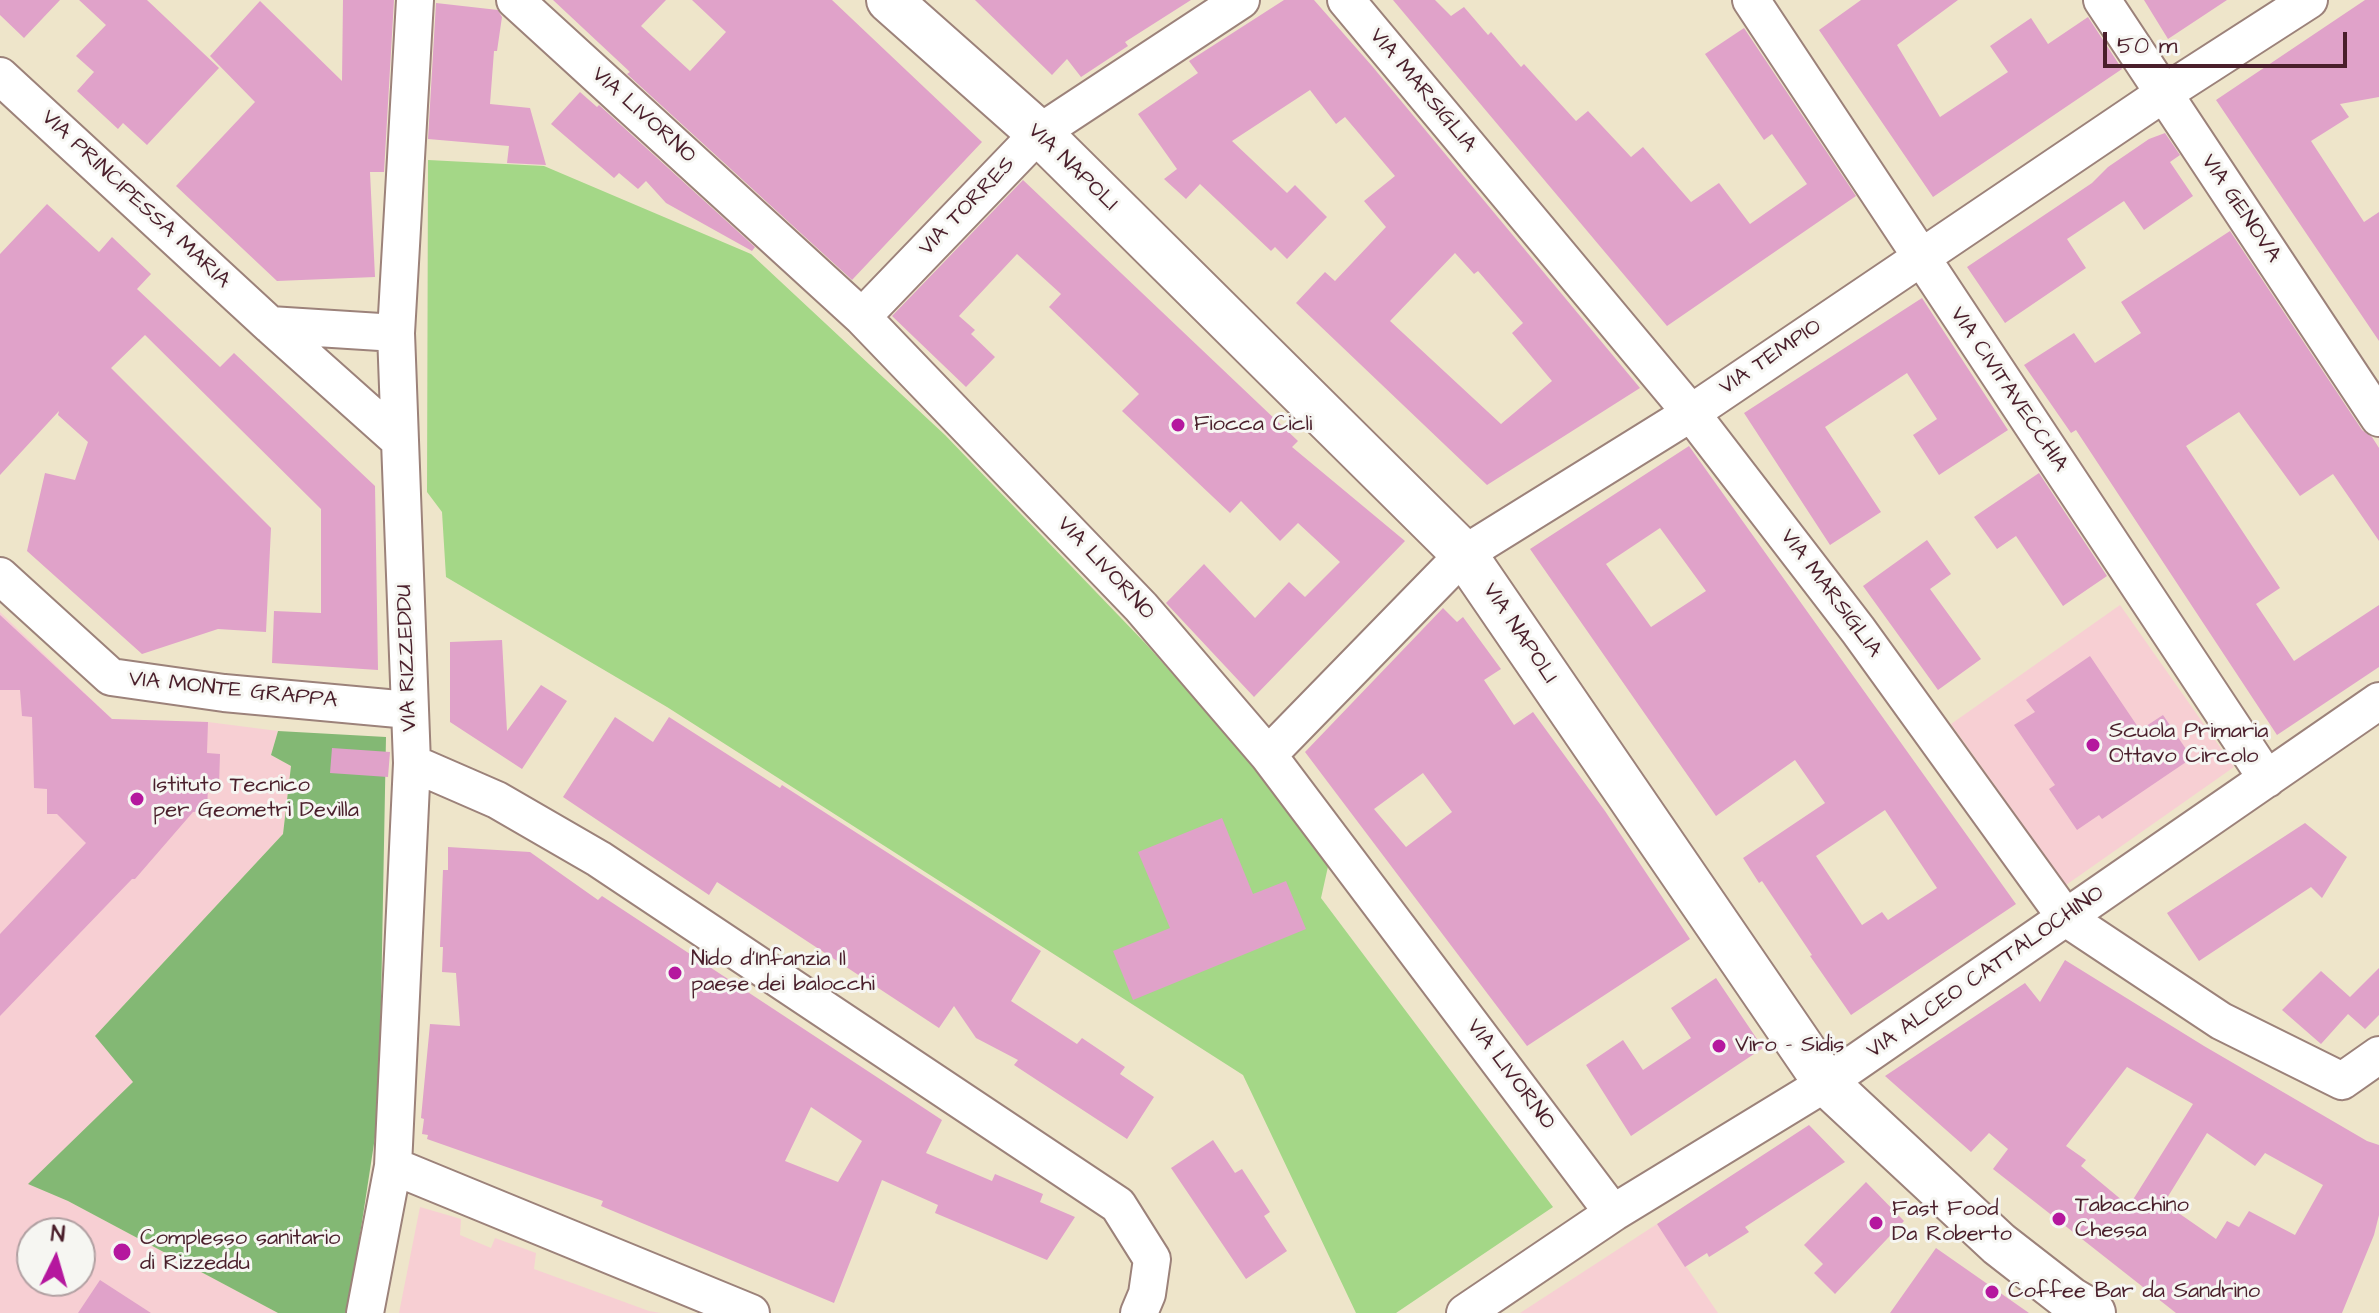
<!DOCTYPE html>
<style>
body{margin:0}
#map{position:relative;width:2379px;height:1313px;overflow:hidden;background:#eee5ca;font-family:"Architects Daughter",sans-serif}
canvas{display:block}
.north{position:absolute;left:16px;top:1217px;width:80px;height:80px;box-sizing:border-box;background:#f6f6f2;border:2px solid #b1a0a2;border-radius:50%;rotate:5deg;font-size:22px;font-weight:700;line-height:32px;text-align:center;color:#4a1f2b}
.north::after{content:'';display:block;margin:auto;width:28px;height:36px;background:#b5179e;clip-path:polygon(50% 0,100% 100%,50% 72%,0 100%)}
.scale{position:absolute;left:2103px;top:32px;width:244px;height:36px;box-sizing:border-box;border:4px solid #4a1f2b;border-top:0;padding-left:10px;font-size:24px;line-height:28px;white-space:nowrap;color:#4a1f2b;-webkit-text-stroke:6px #f6f6f2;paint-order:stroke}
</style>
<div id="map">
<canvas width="2379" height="1313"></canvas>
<div class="north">N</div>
<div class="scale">50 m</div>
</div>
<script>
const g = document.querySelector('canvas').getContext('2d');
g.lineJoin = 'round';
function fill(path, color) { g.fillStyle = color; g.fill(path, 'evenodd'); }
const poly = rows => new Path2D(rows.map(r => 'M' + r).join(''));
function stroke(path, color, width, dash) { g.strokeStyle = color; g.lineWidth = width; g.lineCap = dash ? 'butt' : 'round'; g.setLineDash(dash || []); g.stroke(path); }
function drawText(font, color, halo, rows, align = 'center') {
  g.font = font + ' "Architects Daughter",sans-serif'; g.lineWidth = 6; g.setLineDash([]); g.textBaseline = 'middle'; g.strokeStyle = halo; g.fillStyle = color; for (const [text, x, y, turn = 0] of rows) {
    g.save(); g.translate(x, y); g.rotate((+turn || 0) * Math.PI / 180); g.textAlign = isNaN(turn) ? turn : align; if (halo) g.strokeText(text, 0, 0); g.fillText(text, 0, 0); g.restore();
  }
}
fill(poly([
 [2120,605,2234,767,2066,885,1951,724],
 [0,612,112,719,208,722,278,731,271,755,291,766,283,834,96,1035,134,1082,29,1184,68,1201,278,1313,0,1313],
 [32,1233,80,1233,80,1281,32,1281],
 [420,1207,461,1219,460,1235,491,1248,495,1238,536,1253,534,1269,649,1311,661,1313,399,1313],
 [1657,1224,1718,1313,1520,1313]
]), '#f7cfd3');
fill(poly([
 [428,160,544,166,751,254,945,435,1146,644,1331,853,1321,898,1553,1207,1396,1313,1356,1313,1243,1075,667,707,446,577,442,512,427,492]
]), '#a4d787');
fill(poly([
 [278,731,386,737,379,1111,348,1313,278,1313,68,1201,28,1184,133,1082,95,1036,283,834,291,766,271,755]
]), '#83b874');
fill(poly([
 [0,0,60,0,24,38,0,15],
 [79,0,147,0,219,68,147,145,123,123,118,129,77,91,94,72,76,56,106,25],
 [343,0,394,0,384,172,370,172,375,277,277,281,176,186,255,102,210,56,260,1,342,81],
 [553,0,666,0,641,26,690,71,726,32,692,0,832,0,982,142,852,280,627,74,630,72],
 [975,0,1191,0,1125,42,1128,46,1081,77,1067,59,1052,75],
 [1284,0,1314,0,1372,66,1640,388,1487,485,1296,303,1325,272,1335,281,1386,227,1364,201,1395,176,1345,117,1336,124,1310,90,1232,141,1287,193,1295,185,1327,217,1287,259,1275,247,1271,251,1200,184,1186,199,1164,179,1177,169,1138,114,1198,73,1189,61],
 [1455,253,1474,274,1478,271,1523,323,1512,333,1552,381,1501,424,1390,321],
 [1393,0,1435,0,1451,16,1464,7,1488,35,1491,32,1521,67,1524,64,1576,121,1588,111,1631,157,1643,147,1691,202,1719,183,1750,224,1807,184,1772,134,1764,140,1705,54,1744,28,1856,196,1667,326],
 [1861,0,1958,0,1897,45,1940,117,2008,72,1990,46,2031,18,2048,44,2088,17,2122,69,1933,197,1819,30],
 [2144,0,2227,0,2168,39],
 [2365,0,2379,0,2379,97,2340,104,2349,117,2311,141,2364,222,2379,212,2379,341,2216,100],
 [436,3,498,10,502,17,497,51,494,51,490,104,530,108,546,165,507,163,509,146,428,139],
 [580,92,597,107,599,105,755,247,752,251,666,203,646,181,638,189,619,173,614,178,551,124],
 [2165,133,2180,155,2170,162,2193,196,2144,230,2124,201,2067,239,2086,268,2005,323,1967,267,2092,183,2108,167,2149,139],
 [1023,180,1298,441,1292,447,1405,541,1254,697,1166,603,1204,564,1255,618,1289,582,1305,597,1340,562,1298,523,1280,541,1241,501,1230,513,1122,411,1139,394,1049,307,1061,294,1017,254,959,316,975,330,971,334,995,357,966,387,892,316],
 [47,204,99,252,112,237,151,274,137,289,220,367,234,353,375,486,378,670,272,663,274,611,321,613,321,509,145,335,111,368,271,528,266,632,218,629,142,654,27,551,45,473,75,480,88,442,58,415,59,411,0,475,0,254],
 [2230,231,2362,430,2372,437,2379,448,2379,541,2333,474,2300,496,2239,412,2186,446,2280,588,2256,604,2294,661,2379,605,2379,667,2277,735,2076,430,2071,433,2024,365,2074,333,2095,363,2141,333,2121,302],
 [1922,298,2008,430,1939,475,1913,435,1937,419,1907,373,1825,427,1881,512,1830,545,1744,413],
 [1689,446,2016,904,1851,1015,1810,956,1812,955,1762,881,1759,883,1743,858,1825,803,1795,760,1716,816,1530,549],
 [1660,528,1706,591,1651,627,1606,564],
 [1885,810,1937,888,1888,920,1882,912,1862,925,1816,856],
 [2039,473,2107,576,2063,606,2016,536,1997,549,1974,517],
 [1927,540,1951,574,1930,589,1981,659,1938,690,1863,586],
 [1443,608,1457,622,1463,617,1501,669,1484,680,1514,725,1533,712,1605,811,1690,939,1527,1046,1305,752],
 [1423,773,1452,812,1406,847,1374,809],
 [0,615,112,719,208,722,207,753,220,754,219,786,208,786,207,811,193,812,135,879,132,879,0,1016,0,934,86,843,57,814,47,814,47,789,34,788,32,717,22,716,20,690,0,690],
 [502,640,507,731,541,685,567,701,522,769,450,722,450,642],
 [2090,656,2140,730,2163,715,2190,755,2187,757,2189,760,2102,819,2099,815,2077,830,2049,789,2055,785,2014,725,2035,712,2026,700],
 [615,717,653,742,669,717,780,788,782,785,1041,951,1011,1001,1077,1044,1082,1038,1125,1067,1120,1074,1154,1097,1127,1139,1014,1065,1018,1060,976,1038,954,1006,939,1028,717,882,709,895,563,797],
 [332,748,390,752,388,777,330,773],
 [1222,818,1253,894,1286,881,1306,929,1133,1000,1113,951,1170,928,1138,852],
 [2305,823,2347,857,2322,898,2311,887,2199,961,2167,913],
 [448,847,530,852,598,900,602,896,942,1120,926,1153,992,1181,995,1174,1043,1194,1040,1202,1075,1217,1047,1260,935,1213,938,1205,882,1180,834,1303,601,1206,603,1201,427,1139,428,1135,422,1134,424,1119,421,1118,430,1024,460,1026,456,973,442,972,443,947,440,947,443,870,448,870],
 [811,1107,862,1141,838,1182,785,1161],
 [2065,960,2204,1046,2367,1141,2379,1145,2379,1215,2374,1235,2342,1313,2176,1313,1993,1169,2008,1149,1989,1133,1971,1152,1885,1076,2025,983,2040,1002],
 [2127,1067,2193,1104,2129,1206,2081,1166,2086,1160,2066,1146],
 [2207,1133,2255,1166,2265,1153,2323,1185,2295,1235,2249,1211,2239,1227,2227,1221,2216,1239,2164,1203],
 [2379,968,2379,1015,2365,1029,2348,1014,2321,1044,2282,1010,2321,971,2350,997],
 [1716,978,1763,1048,1631,1136,1586,1065,1623,1040,1643,1070,1691,1038,1671,1008],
 [1809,1125,1845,1162,1745,1227,1749,1232,1709,1257,1707,1253,1685,1267,1657,1224],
 [1213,1140,1235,1173,1242,1169,1270,1212,1264,1216,1287,1251,1246,1279,1171,1168],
 [1866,1182,1904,1221,1835,1294,1814,1273,1823,1264,1804,1245],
 [1936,1248,2029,1313,1890,1313],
 [100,1280,151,1313,78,1313]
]), '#e0a2c9');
const minor = poly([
 [515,0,862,317,1141,607,1268,755,1613,1213],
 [1346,0,1691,413,1858,630,2066,918,2221,1021,2342,1081,2379,1055],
 [1751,0,2267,779],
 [2102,0,2379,418],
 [0,76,270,325,400,441],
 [862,317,1039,133,1241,0],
 [270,325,396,333],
 [0,576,111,677,224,693,409,710],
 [1268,755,1464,554,1691,413,2163,94,2309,0],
 [412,763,497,800,599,859,1118,1205,1152,1259,1147,1294,1139,1313],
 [393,1166,751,1313],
 [365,1313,393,1166,412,763,396,333,415,0],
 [1465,1313,1613,1213,1826,1083,2379,701]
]);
const major = poly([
 [889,0,1039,133,1464,554,1826,1083,1999,1244,2071,1300,2093,1313]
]);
stroke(minor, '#9c827a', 40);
stroke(major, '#9c827a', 48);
stroke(minor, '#fff', 36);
stroke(major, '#fff', 44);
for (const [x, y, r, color] of [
 [1178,425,8,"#b5179e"],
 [2093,745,8,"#b5179e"],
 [137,799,8,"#b5179e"],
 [675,973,8,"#b5179e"],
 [1719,1046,8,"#b5179e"],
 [2059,1219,8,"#b5179e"],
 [1876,1223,8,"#b5179e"],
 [122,1252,10,"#b5179e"],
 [1992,1292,8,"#b5179e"]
]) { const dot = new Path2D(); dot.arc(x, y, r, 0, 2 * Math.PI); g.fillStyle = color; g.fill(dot); stroke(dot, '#f6f6f2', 3); }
drawText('22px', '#4a1f2b', '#f6f6f2', [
 ["VIA MARSIGLIA",1422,91,50],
 ["VIA LIVORNO",643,116,42],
 ["VIA NAPOLI",1072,168,44],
 ["VIA PRINCIPESSA MARIA",135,200,43],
 ["VIA TORRES",968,207,-46],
 ["VIA GENOVA",2240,209,56],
 ["VIA TEMPIO",1771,358,-34],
 ["VIA CIVITAVECCHIA",2008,390,56],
 ["VIA LIVORNO",1105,569,47],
 ["VIA MARSIGLIA",1830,594,53],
 ["VIA NAPOLI",1519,634,56],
 ["VIA RIZZEDDU",408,658,-92],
 ["VIA MONTE GRAPPA",233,691,6],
 ["VIA ALCEO CATTALOCHINO",1986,973,-35],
 ["VIA LIVORNO",1510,1075,53]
]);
drawText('22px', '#4a1f2b', '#f6f6f2', [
 ["Fiocca Cicli",1194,425],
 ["Scuola Primaria",2109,732],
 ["Ottavo Circolo",2109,757],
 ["Istituto Tecnico",153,786],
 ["per Geometri Devilla",153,811],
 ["Nido d'Infanzia Il",691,960],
 ["paese dei balocchi",691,985],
 ["Viro - Sidis",1735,1046],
 ["Tabacchino",2075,1206],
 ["Chessa",2075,1231],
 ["Fast Food",1892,1210],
 ["Da Roberto",1892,1235],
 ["Complesso sanitario",140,1239],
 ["di Rizzeddu",140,1264],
 ["Coffee Bar da Sandrino",2008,1292]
], 'left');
</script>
